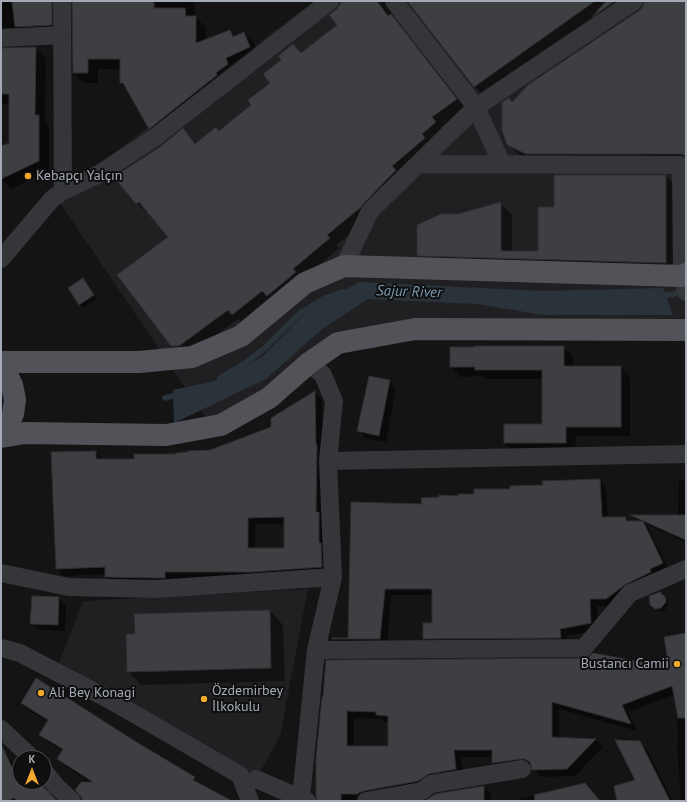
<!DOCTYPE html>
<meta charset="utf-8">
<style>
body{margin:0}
#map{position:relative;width:687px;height:802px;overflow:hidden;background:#141415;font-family:"PT Sans",sans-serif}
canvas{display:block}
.frame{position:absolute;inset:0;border:2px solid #a5abb6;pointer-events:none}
.north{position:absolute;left:12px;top:750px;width:40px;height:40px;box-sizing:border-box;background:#0f0f10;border:1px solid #4b4d52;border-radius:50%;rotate:0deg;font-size:11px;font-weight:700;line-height:16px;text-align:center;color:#a5abb6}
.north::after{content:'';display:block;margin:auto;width:14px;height:18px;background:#f3a82e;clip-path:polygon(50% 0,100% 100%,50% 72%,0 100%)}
</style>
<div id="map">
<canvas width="687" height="802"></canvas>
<div class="frame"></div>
<div class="north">K</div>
</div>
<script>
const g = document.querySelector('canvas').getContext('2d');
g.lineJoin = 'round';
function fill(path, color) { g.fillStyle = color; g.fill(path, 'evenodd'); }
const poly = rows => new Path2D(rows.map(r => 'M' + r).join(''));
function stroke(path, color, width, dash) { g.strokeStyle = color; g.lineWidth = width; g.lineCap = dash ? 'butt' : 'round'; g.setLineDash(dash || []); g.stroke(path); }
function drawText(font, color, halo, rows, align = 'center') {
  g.font = font + ' "PT Sans",sans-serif'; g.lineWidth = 4; g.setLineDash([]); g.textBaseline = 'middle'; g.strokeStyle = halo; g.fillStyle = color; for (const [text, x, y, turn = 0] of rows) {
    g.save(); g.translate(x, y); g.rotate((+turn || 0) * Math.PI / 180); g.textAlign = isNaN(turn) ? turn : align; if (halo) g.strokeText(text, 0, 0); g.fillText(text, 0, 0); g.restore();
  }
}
fill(poly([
 [314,1,686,1,686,340,358,335,210,424,56,197],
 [308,589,280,736,256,779,59,663,83,601]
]), '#202022');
fill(poly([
 [360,282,542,291,663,288,673,315,543,315,477,304,368,299,322,329,266,379,174,423,173,390,215,381,262,357,311,307]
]), '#2a3339');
fill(poly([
 [1,1,69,1,61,35,1,45],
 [73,1,194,1,195,17,206,27,206,40,230,31,235,37,244,33,254,43,259,57,160,138,150,128,128,90,121,83,121,69,98,69,98,83,84,83,74,73],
 [344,1,401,1,393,14,395,19,466,109,441,127,445,133,370,218,336,245,339,248,302,279,243,324,238,319,189,355,182,356,171,346,169,238,149,212,147,213,137,203,116,177,160,148,183,130,197,145,219,132,253,105,271,83,282,61,293,45,302,54,338,25,338,10],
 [409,1,641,1,484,96,474,86],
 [645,1,686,1,686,164,537,164,519,155,508,144,513,103,641,10,644,6],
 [36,48,46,58,45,122,49,126,49,171,11,189,1,179,1,147,10,143,10,104,1,104,1,49],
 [666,176,678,188,678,275,430,267,418,255,459,215,500,203,512,215,512,252,539,252,555,208],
 [83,279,97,299,83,308,69,289],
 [563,347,573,356,573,367,621,367,630,377,630,436,576,436,575,453,515,452,505,443,543,425,543,379,485,379,483,376,460,377,451,367,451,348],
 [389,381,396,388,386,442,366,438,359,431],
 [315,393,322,400,323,452,328,574,260,579,172,579,172,585,113,584,106,577,106,574,64,576,57,569,96,452,103,460,135,460,210,451,272,427],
 [255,524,285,524,285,549,255,549],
 [599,480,606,487,608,518,626,518,630,522,639,522,633,516,678,516,679,480,686,480,686,542,644,523,649,529,669,570,614,606,597,606,598,630,566,636,568,644,431,645,424,638,433,624,433,595,391,595,387,646,340,646,333,639,349,639,352,503,423,505,459,497],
 [660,593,668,601,668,606,664,611,659,612,651,605],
 [59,598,66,605,65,631,39,630,32,623],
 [270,611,283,625,285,681,141,685,128,671,136,635],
 [686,634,686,801,681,801,677,747,678,737,676,705,675,695,628,712,637,731,559,709,559,738,596,740,603,747,575,776,541,777,533,769,532,766,529,766,500,770,493,763,493,757,461,757,463,776,366,801,318,801,323,698,670,668],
 [354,718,381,719,385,722,389,722,389,747,354,747],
 [22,703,137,744,194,778,203,787,230,801,83,801,83,797,76,790,85,779,66,767,58,759,63,751,48,742,40,734,48,722,30,711],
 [639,742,647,750,673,801,618,801,636,781],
 [1,754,7,757,15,766,20,776,20,782,42,782,44,787,55,801,1,801],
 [585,784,600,801,510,801],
 [484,787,491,794,491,801,426,801]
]), '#0007');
stroke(poly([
 [660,297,683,292],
 [220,378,245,363,265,348,300,313,325,298,342,292],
 [165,398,180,394]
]), '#2a3339', 5.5);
const building = poly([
 [12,1,52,1,52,25,15,27,12,1],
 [72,1,154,1,154,8,185,8,186,16,196,16,196,43,230,30,233,37,244,32,250,47,226,58,228,64,216,73,217,75,149,129,123,83,120,83,120,59,88,59,88,73,73,73,72,1],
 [342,1,377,1,388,16,391,14,457,99,432,117,436,122,422,134,425,138,392,166,396,170,363,204,360,208,327,235,330,238,293,269,296,272,267,296,262,291,232,315,228,310,179,346,171,346,117,275,168,237,139,202,136,204,114,177,160,147,183,128,195,144,216,127,219,131,251,105,248,100,270,83,263,74,281,60,278,56,293,44,301,53,337,25,329,15,337,9,342,1],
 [409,1,595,1,474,87,408,2,409,1],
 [606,1,615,1,592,17,606,1],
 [644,1,686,1,686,156,681,154,526,154,507,145,502,130,502,102,509,98,512,102,529,84,640,10,643,6,644,1],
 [36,47,35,115,39,115,39,161,1,179,1,146,9,143,9,94,1,94,1,48,36,47],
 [554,175,666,175,666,263,417,256,417,225,441,214,458,214,501,202,501,251,538,251,538,207,554,207,554,175],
 [83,278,94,295,79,305,68,288,83,278],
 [475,346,564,346,564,366,621,366,621,427,566,427,566,443,504,443,504,424,542,424,542,370,475,370,475,367,450,367,450,347,475,347,475,346],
 [369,376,390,380,379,436,357,431,369,376],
 [315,391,316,445,317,445,316,512,319,512,319,543,321,543,322,567,252,572,165,572,165,578,156,578,105,577,105,567,56,569,51,452,96,451,96,459,134,459,134,454,176,454,176,453,188,452,188,451,210,450,271,427,271,418,315,391],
 [284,517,284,548,248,548,248,518,284,517],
 [600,479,602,517,626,517,626,521,643,521,663,563,650,569,651,572,626,584,606,599,590,599,591,623,560,629,561,638,423,639,423,623,432,623,432,589,385,589,380,639,332,639,332,638,348,638,351,502,422,504,421,498,439,497,439,495,458,496,458,494,474,494,474,489,510,489,510,486,543,485,542,481,600,479],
 [630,515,686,515,686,540,630,515],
 [660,592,665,597,666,602,661,608,655,609,650,605,649,596,660,592],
 [32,596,59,597,58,625,30,624,32,596],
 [270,610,271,668,127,672,126,634,135,634,134,614,270,610],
 [686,633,686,718,678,718,672,686,622,705,631,724,552,702,552,737,596,739,567,769,532,770,530,762,525,759,521,759,492,763,492,750,454,750,456,769,429,774,418,781,364,791,358,793,358,794,341,794,341,801,317,801,316,795,316,758,322,697,323,697,326,660,584,658,589,657,593,653,669,667,664,637,686,633],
 [347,711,376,712,376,715,388,716,388,746,347,746,347,711],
 [36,678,138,743,195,777,193,780,232,801,82,801,82,798,75,790,81,782,93,782,57,759,63,749,39,735,48,720,21,703,36,678],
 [615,740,640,741,670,801,617,801,614,786,635,780,615,740],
 [1,744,19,782,39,782,57,801,17,801,14,798,7,801,1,801,1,744],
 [585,783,600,801,535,801,534,795,585,783],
 [484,786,484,801,425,801,435,794,484,786]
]);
fill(building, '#3e3f42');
stroke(building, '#2e2e31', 1);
stroke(poly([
 [62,1,63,191],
 [394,1,476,107,502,164],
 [1,38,62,35],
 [420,164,681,165,682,276,686,292],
 [1,259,52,199,63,191,99,174,154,138,330,1],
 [344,266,370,211,476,107,634,1],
 [328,461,686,454],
 [1,573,69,587,156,589,333,577],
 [1,648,20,653,110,700,240,775,250,801],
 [316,650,584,648,630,593,686,569],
 [1,729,32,758],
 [44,771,56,786,72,801],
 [256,779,307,801],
 [302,801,301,798,316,650,333,577,328,461,334,401,323,375,309,363],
 [366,801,422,791,431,784,522,769]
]), '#35363a', 18);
stroke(poly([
 [1,362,139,362,192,357,241,336,305,283,344,266,682,276,686,274],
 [1,368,6,373,12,385,15,400,13,414,7,427,1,433],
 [1,437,25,433,166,435,221,425,269,398,309,363,338,343,415,329,686,330]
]), '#515359', 22);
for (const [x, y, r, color] of [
 [28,176,4,"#f3a82e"],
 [677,664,4,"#f3a82e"],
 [41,693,4,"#f3a82e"],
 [204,699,4,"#f3a82e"]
]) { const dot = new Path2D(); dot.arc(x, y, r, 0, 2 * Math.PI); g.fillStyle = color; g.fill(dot); stroke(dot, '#0f0f10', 1.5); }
drawText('14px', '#a5abb6', '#0f0f10', [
 ["Kebapçı Yalçın",36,176],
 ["Bustancı Camii",669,664,"right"],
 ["Özdemirbey",212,691],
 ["İlkokulu",212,707],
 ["Ali Bey Konagi",49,693]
], 'left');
drawText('italic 15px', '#7b9bb2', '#0f0f10', [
 ["Sajur River",409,292,2]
]);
</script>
